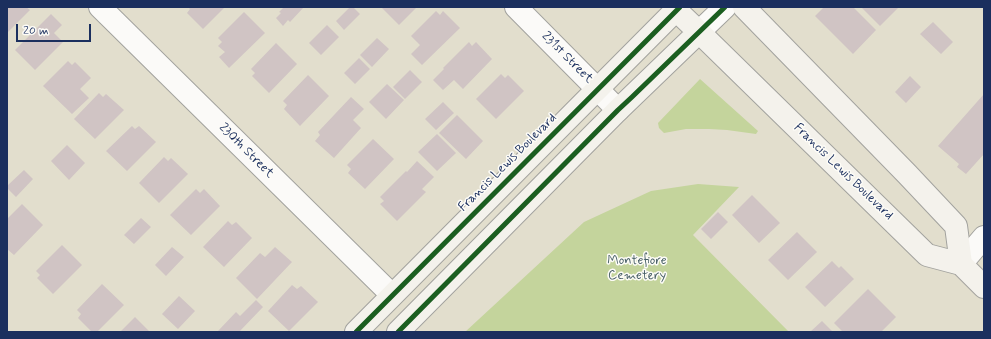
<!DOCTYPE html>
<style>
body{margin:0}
#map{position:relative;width:991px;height:339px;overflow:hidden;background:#e2decd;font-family:Mynerve,sans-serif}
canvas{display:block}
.frame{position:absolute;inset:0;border:8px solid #1b2f5e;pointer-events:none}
.scale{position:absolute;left:16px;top:24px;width:75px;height:18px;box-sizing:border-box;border:2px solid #1b2f5e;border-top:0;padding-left:5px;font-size:12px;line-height:14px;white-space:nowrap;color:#1b2f5e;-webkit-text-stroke:3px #fdfcf7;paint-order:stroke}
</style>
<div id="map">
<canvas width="991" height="339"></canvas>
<div class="frame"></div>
<div class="scale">20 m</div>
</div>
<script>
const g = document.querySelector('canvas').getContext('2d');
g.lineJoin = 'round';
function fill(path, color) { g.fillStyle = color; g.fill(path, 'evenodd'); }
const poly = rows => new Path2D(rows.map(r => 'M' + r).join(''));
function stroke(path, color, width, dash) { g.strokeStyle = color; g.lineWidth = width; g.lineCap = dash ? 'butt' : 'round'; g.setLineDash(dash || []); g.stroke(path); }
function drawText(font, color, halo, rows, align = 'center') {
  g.font = font + ' Mynerve,sans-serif'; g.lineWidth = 3; g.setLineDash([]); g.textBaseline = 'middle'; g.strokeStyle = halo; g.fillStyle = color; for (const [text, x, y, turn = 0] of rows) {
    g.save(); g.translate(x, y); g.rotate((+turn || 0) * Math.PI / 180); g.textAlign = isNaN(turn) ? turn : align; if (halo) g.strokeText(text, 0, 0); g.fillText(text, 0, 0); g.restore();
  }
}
fill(poly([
 [700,79,758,131,756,134,727,130,709,129,686,129,664,133,659,128,658,123],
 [698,184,739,187,693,235,789,332,465,332,584,222,651,191]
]), '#c4d49c');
fill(poly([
 [7,7,26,7,30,10,7,33],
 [188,7,225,7,203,29,187,13,190,9],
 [284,7,304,7,290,22,288,20,283,26,276,18,281,13,279,12],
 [350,7,353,7,360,14,344,30,336,21],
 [381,7,417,7,399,25],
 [824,7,853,7,876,30,853,54,815,16],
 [861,7,899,7,880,26],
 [436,11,440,15,443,11,460,28,422,65,411,54,420,45,411,36],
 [244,12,265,33,229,68,219,57,225,52,218,46,222,42,218,38],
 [51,14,62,25,54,33,63,42,35,70,15,50],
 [933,22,953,42,941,54,920,34],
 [327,25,339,37,321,55,309,43],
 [377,38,389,49,372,67,360,55],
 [469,42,472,46,476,42,492,59,463,89,454,80,443,90,433,80,444,69,443,68],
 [276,43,297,64,269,93,252,76,255,73,251,69],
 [359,58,370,69,355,84,344,73],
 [68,61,72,65,75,62,91,78,80,89,89,98,72,114,43,86],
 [410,70,422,82,405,99,393,87],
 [501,74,505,78,508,75,524,91,496,119,476,99],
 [308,75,329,96,300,126,284,109,287,105,283,101],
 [910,76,921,87,906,103,895,92],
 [387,84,404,100,386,119,369,102],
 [99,93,103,97,106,94,124,110,95,139,74,119],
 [984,94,984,154,966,174,957,167,959,164,938,146],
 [351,97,364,109,353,120,361,128,334,158,315,141,320,135,318,132],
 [443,102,454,113,436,130,425,119],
 [457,115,483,141,466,159,439,133],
 [132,126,135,129,139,126,156,142,127,171,106,151],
 [437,134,456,153,437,171,418,152],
 [373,139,394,159,365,189,348,173,351,169,347,165],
 [67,145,85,163,69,180,51,161],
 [164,157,168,161,171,158,188,174,159,203,139,183],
 [417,161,434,177,422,189,426,192,397,221,380,204,384,201,380,197,406,171,407,172],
 [24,170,33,179,16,197,7,188,7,186],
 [196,189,200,193,204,189,220,206,191,235,170,215],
 [752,195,780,223,759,243,732,215],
 [22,204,43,225,14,255,7,249,7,219],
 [718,212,728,222,711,239,701,229],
 [141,218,151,227,134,244,124,235],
 [228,221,232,225,236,222,252,238,224,267,203,247],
 [797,232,817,252,788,280,768,260],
 [62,245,82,265,53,294,37,278,40,275,36,271],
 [172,247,184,257,166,276,155,265],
 [275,247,292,262,257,299,236,278,260,253,265,257],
 [832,261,839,268,841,266,854,279,825,307,805,287],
 [102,284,124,305,97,332,92,332,78,318,81,314,77,310],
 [292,285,297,289,301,286,318,302,289,331,268,311],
 [868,289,896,317,881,332,843,332,834,323],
 [179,296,195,311,178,329,162,314],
 [256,300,263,307,239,332,220,332,218,331,236,312,240,316],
 [135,317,150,332,120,332],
 [822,321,833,332,810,332]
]), '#d0c4c4');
const street = poly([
 [100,7,392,295],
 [516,7,618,110],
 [699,32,725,7],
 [961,264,984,237]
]);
const secondary = poly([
 [744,7,907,174,956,226,961,264],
 [356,332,676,10,699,32,927,255,961,264,984,287],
 [398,332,618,110,699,32]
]);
stroke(street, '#a2a29e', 24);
stroke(secondary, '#a2a29e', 24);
stroke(street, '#fbfaf8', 22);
stroke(secondary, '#f4f2ec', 22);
stroke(poly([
 [356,332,680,7],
 [398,332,618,110,632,97,725,7]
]), '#1b5e20', 5);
drawText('13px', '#1b2f5e', '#fdfcf7', [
 ["231st Street",567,58,45],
 ["230th Street",246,151,45],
 ["Francis Lewis Boulevard",508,163,-45],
 ["Francis Lewis Boulevard",843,172,44]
]);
drawText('13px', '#465e65', '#fdfcf7', [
 ["Montefiore",637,261],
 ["Cemetery",637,276]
]);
</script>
